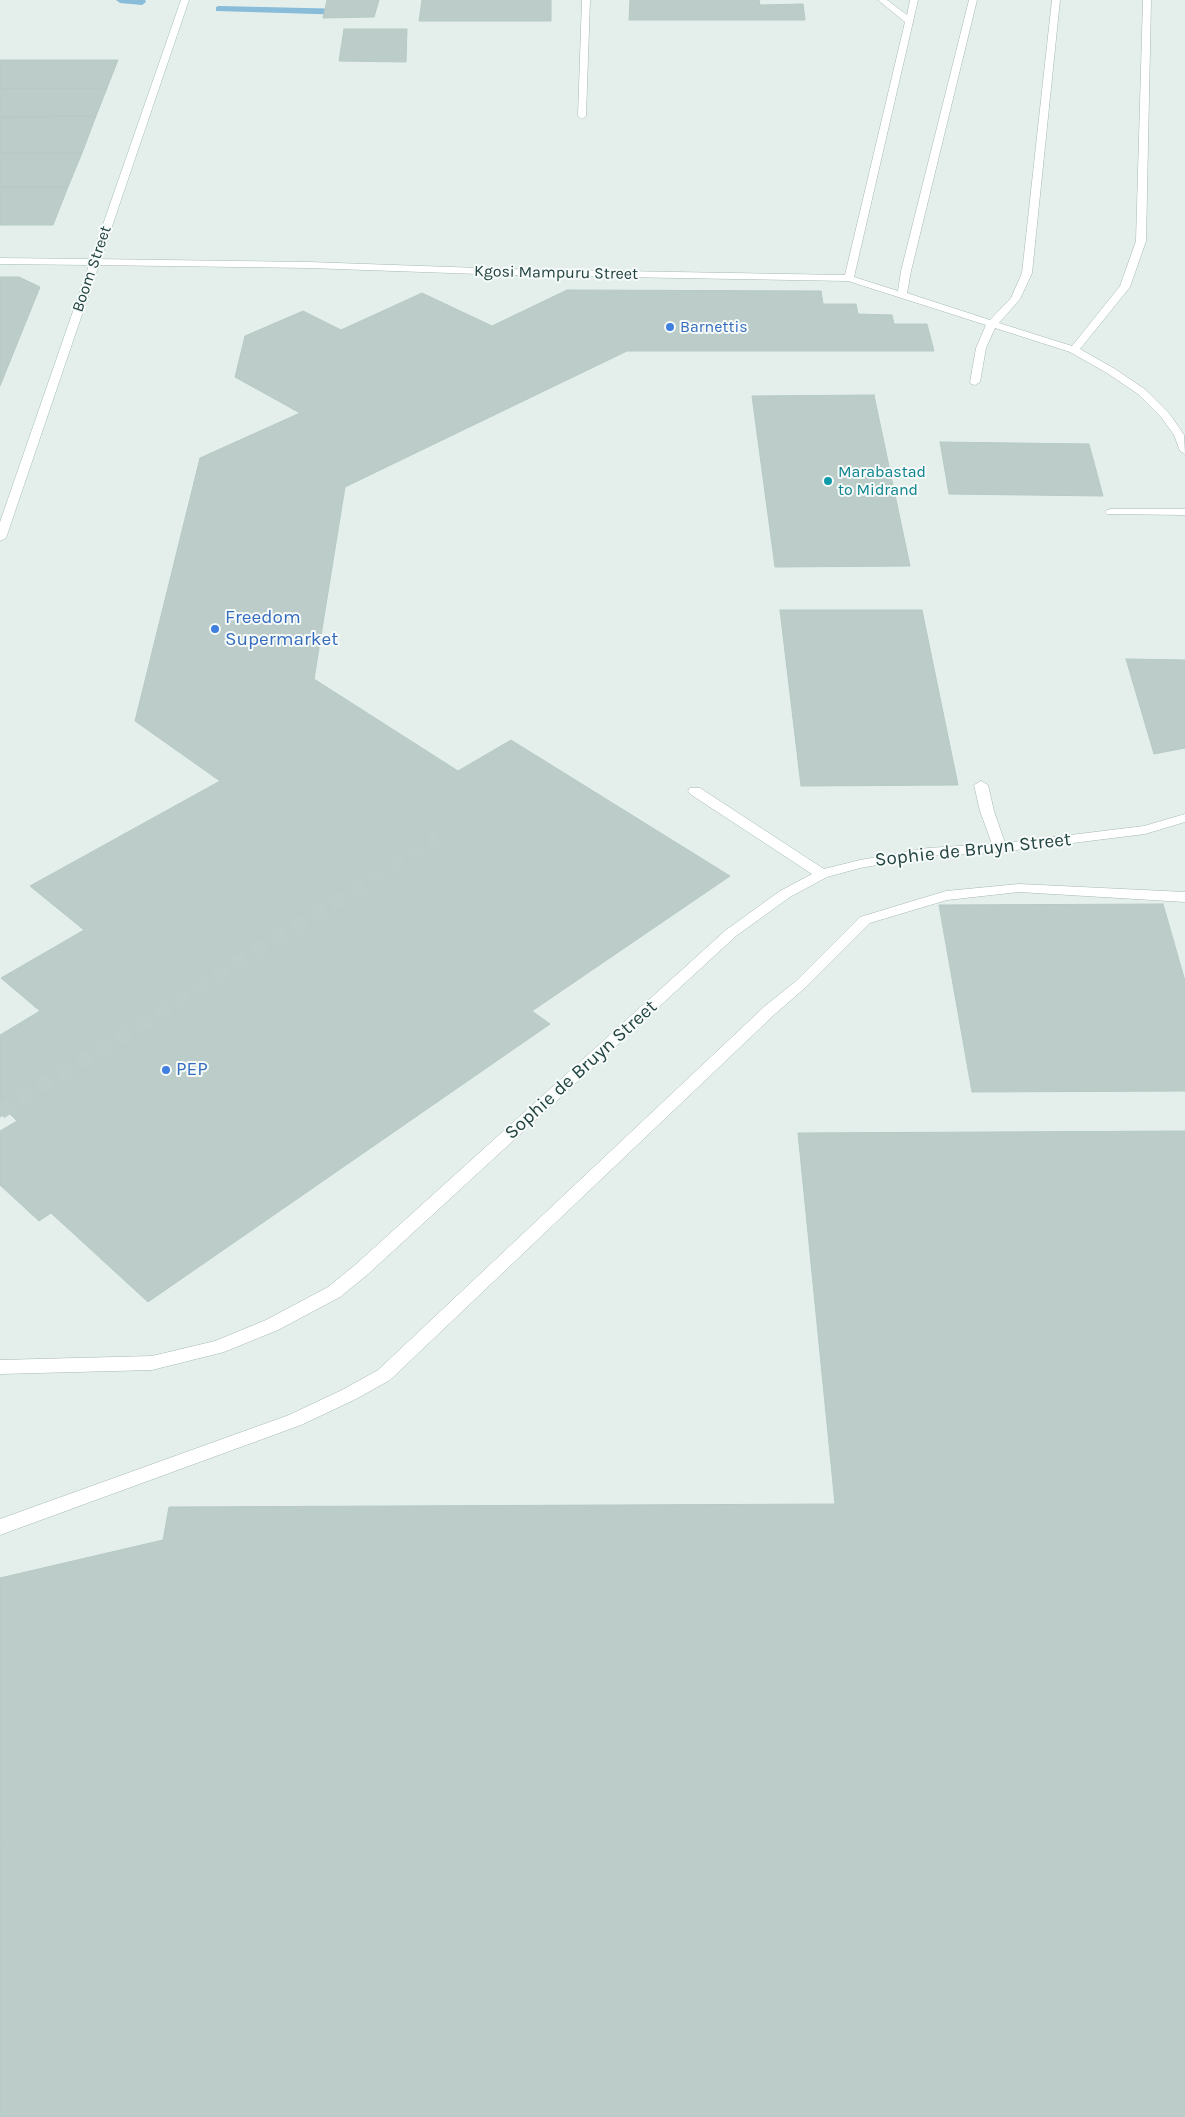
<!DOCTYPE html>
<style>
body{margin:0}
canvas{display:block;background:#e4efec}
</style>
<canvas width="1185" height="2117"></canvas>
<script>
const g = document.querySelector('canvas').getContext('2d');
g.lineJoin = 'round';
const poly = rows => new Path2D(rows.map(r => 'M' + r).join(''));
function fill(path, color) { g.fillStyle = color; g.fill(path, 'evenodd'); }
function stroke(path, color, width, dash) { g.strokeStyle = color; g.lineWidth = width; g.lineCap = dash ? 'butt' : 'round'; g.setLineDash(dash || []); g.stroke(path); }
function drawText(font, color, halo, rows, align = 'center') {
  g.font = font + ' Karla,sans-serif'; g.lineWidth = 4; g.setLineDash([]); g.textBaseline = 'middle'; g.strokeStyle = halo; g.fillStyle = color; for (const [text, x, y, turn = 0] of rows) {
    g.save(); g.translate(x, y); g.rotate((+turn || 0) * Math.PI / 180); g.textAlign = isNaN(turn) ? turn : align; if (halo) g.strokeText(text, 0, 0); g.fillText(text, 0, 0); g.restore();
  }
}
fill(poly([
 [116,0,145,0,146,2,142,5,120,3,116,0],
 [219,6,349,9,354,12,349,15,216,11,216,7,219,6]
]), '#88bcd9');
const building = poly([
 [327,0,379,0,374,17,323,18,327,0],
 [422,0,551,0,551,21,419,21,422,0],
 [630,0,759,0,760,5,803,4,805,20,629,20,630,0],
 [344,29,407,29,406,62,339,61,344,29],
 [0,60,118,60,107,88,0,88,0,60],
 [0,88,107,88,96,116,0,117,0,88],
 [96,116,82,153,0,153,0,117,96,116],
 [0,153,82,153,68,187,0,187,0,153],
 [0,187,68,187,53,225,0,225,0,187],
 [0,277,19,277,40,287,0,386,0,277],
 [567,290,821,291,823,304,856,304,858,314,892,315,894,324,927,324,934,351,627,351,345,487,314,679,458,771,511,740,730,876,532,1011,550,1024,148,1302,51,1213,39,1221,0,1185,0,1131,17,1121,8,1112,0,1117,0,1035,40,1011,1,978,84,930,30,886,220,781,135,721,200,458,300,413,235,377,245,336,303,311,341,330,422,293,492,326,567,290],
 [874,395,910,566,775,567,752,396,874,395],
 [940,442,1089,444,1103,496,949,494,940,442],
 [780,610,922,610,958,785,801,786,780,610],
 [1126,659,1185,660,1185,748,1154,754,1126,659],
 [1163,904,1185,981,1185,1091,972,1092,939,905,1163,904],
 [1185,1131,1185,2117,0,2117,0,1578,163,1540,169,1507,835,1504,798,1133,1185,1131]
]);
fill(building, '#bccdc9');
stroke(building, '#b6cac5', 1);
stroke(poly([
 [0,1112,438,838]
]), '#bdcdca', 15, [15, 8]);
const lane = poly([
 [582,0,590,0,586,116,582,119,578,116,582,0],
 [878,0,887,0,907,15,910,0,918,0,854,277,898,291,901,271,969,0,977,0,911,271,907,293,990,320,1011,298,1022,273,1052,0,1060,0,1032,273,1020,299,999,323,1072,346,1120,286,1136,241,1143,0,1151,0,1146,241,1130,287,1080,349,1115,369,1146,390,1169,413,1184,435,1185,454,1180,451,1174,435,1161,417,1138,394,1107,373,1070,352,995,328,986,348,980,382,975,385,971,384,970,382,976,348,986,325,848,281,507,275,309,268,94,265,89,262,94,259,309,262,507,269,845,275,905,22,878,0],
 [1111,509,1185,509,1185,515,1107,514,1105,512,1107,510,1111,509],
 [981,781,988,785,994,811,1005,843,1144,826,1185,814,1185,822,1145,834,1000,852,928,856,860,868,827,877,790,897,736,936,367,1275,340,1297,278,1330,224,1352,152,1370,0,1374,0,1360,152,1356,215,1341,266,1320,328,1287,355,1265,726,930,780,891,812,874,690,794,688,791,690,788,700,788,824,869,860,860,928,848,992,844,980,811,974,785,981,781],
 [1019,884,1185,892,1185,902,1019,892,947,900,870,923,806,987,775,1014,390,1380,356,1399,301,1425,0,1535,0,1519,289,1415,344,1389,378,1370,765,1006,796,981,860,917,946,891,1019,884]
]);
const secondary = poly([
 [181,0,189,0,6,538,0,541,0,522,89,265,0,264,0,258,91,259,181,0]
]);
stroke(lane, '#a6b8b5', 1);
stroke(secondary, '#a2bcb9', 1);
fill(lane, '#fff');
fill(secondary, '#fff');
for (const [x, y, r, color] of [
 [670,327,5,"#3f7fe0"],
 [828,481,5,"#0f9aa8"],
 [215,629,5,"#3f7fe0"],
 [166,1070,5,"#3f7fe0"]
]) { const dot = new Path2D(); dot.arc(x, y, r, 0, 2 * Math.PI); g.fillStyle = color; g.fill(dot); stroke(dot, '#f6fbf9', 2); }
drawText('16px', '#214341', '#f6fbf9', [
 ["Boom Street",92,269,-71],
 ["Kgosi Mampuru Street",556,273,1]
]);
drawText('16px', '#366cbe', '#f6fbf9', [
 ["Barnettis",680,327]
], 'left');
drawText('16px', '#0d838f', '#f6fbf9', [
 ["Marabastad",838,472],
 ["to Midrand",838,490]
], 'left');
drawText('19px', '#366cbe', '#f6fbf9', [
 ["Freedom",225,618],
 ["Supermarket",225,640],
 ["PEP",176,1070]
], 'left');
drawText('19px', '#214341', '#f6fbf9', [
 ["Sophie de Bruyn Street",973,850,-6],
 ["Sophie de Bruyn Street",581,1070,-42]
]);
</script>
